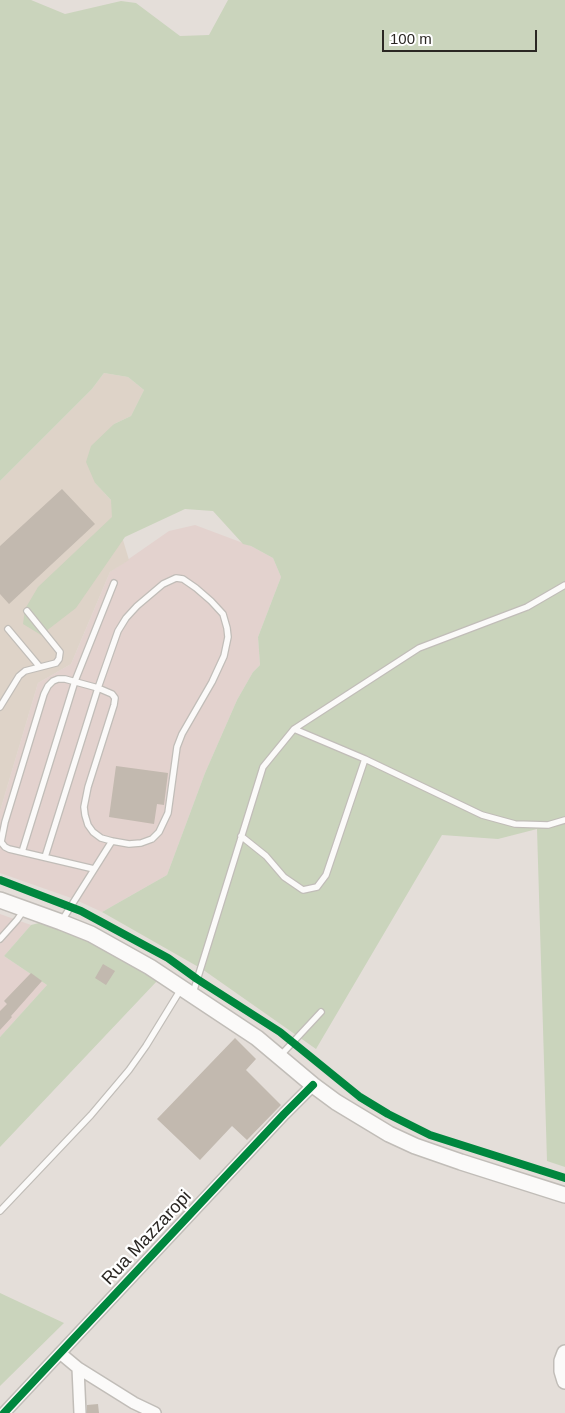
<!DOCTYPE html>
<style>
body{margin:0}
#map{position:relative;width:565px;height:1413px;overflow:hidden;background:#e4ded9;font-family:Arial,sans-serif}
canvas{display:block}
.scale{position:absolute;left:382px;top:30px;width:155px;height:22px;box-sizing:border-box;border:2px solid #2b2723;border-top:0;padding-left:6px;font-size:15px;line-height:18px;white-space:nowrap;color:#2b2723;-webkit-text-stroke:4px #fff;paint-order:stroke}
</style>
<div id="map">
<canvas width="565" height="1413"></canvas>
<div class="scale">100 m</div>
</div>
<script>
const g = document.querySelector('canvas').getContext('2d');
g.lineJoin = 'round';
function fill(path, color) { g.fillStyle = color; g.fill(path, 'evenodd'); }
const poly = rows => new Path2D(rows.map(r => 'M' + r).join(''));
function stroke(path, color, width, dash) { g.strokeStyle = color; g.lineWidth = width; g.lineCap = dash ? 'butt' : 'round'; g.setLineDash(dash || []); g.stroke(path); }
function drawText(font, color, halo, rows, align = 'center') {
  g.font = font + ' Arial,sans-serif'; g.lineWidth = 4.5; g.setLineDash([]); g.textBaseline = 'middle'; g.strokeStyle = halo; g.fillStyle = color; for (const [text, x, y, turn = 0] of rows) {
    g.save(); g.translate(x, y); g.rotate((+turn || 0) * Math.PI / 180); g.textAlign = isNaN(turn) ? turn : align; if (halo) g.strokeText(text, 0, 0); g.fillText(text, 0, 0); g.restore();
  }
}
fill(poly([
 [195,525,251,546,273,558,281,577,258,637,260,665,253,672,237,700,205,773,167,875,102,912,74,899,0,873,0,811,38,683,71,664,110,572,169,531],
 [0,914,31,925,4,956,47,985,0,1037]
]), '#e3d2ce');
fill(poly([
 [104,373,128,377,144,390,131,416,114,424,95,483,111,500,129,560,110,572,71,664,38,683,0,811,0,481,92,389]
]), '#ded3c8');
fill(poly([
 [0,0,31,0,65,14,121,1,136,3,180,36,209,35,228,0,565,0,565,1167,547,1161,537,829,498,839,442,835,316,1049,202,969,102,912,167,875,205,773,237,700,253,672,260,665,258,637,281,577,273,558,251,546,243,544,213,511,185,509,125,537,76,608,41,635,23,624,25,609,38,587,112,517,111,500,95,483,86,462,91,446,114,424,131,416,144,390,128,377,104,373,92,389,0,481],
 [43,922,80,936,105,949,157,981,0,1147,0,1037,47,985,4,956,31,925],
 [0,1293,64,1323,0,1386]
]), '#cad4bc');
fill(poly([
 [62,489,95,524,9,604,0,594,0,546],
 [116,766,168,773,164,805,157,804,154,824,109,817],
 [103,964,115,971,106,985,95,978],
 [31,973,42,981,11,1016,12,1017,0,1030,0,1011,7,1004,4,1001],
 [235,1038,256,1059,246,1070,281,1105,247,1140,232,1126,200,1160,157,1119],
 [98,1404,99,1413,87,1413,87,1405]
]), '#c2b9af');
const lane = poly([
 [8,629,39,666],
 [0,707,19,676,25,671,56,663,59,659,60,652,27,611],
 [294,729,365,759,482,815,515,824,548,825,565,820],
 [241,836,266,856,284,877,303,890,317,887,326,875,365,759],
 [22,852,75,681,114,583],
 [45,857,98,688,65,679,58,679,53,681,48,686,44,694,5,822,1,842,5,847,9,849,94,869],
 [61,922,112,841,129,844,141,843,152,839,159,832,168,813,177,747,182,734,212,682,224,656,228,637,227,628,223,614,211,601,196,588,183,579,176,578,163,584,137,606,126,618,118,631,98,688,112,694,115,698,114,705,88,787,84,807,85,815,88,825,93,832,101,838,112,841],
 [0,939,17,920,24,910],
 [193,993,263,767,294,729,419,648,527,607,565,585],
 [280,1056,321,1012],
 [0,1211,91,1115,129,1070,146,1046,181,989]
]);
const street = poly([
 [60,1353,78,1368,134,1403,155,1413],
 [78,1368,80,1413],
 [4,1413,284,1114,313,1085]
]);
const secondary = poly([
 [0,900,61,922,91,934,150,967,257,1038,313,1085,336,1102,389,1134,415,1146,461,1162,565,1195],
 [565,1353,562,1361,562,1371,565,1381]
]);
stroke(lane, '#c1bdb8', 8);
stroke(street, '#c1bdb8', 14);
stroke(secondary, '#c1bdb8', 18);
stroke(lane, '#fbfaf9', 5.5);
stroke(street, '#fbfaf9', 11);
stroke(secondary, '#fbfaf9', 15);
stroke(poly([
 [0,880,81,911,168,958,197,979,280,1032,360,1097,388,1114,430,1135,565,1178],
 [4,1413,284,1114,313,1085]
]), '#00873e', 8);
drawText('18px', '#2b2723', '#fff', [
 ["Rua Mazzaropi",147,1238,-47]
]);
</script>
